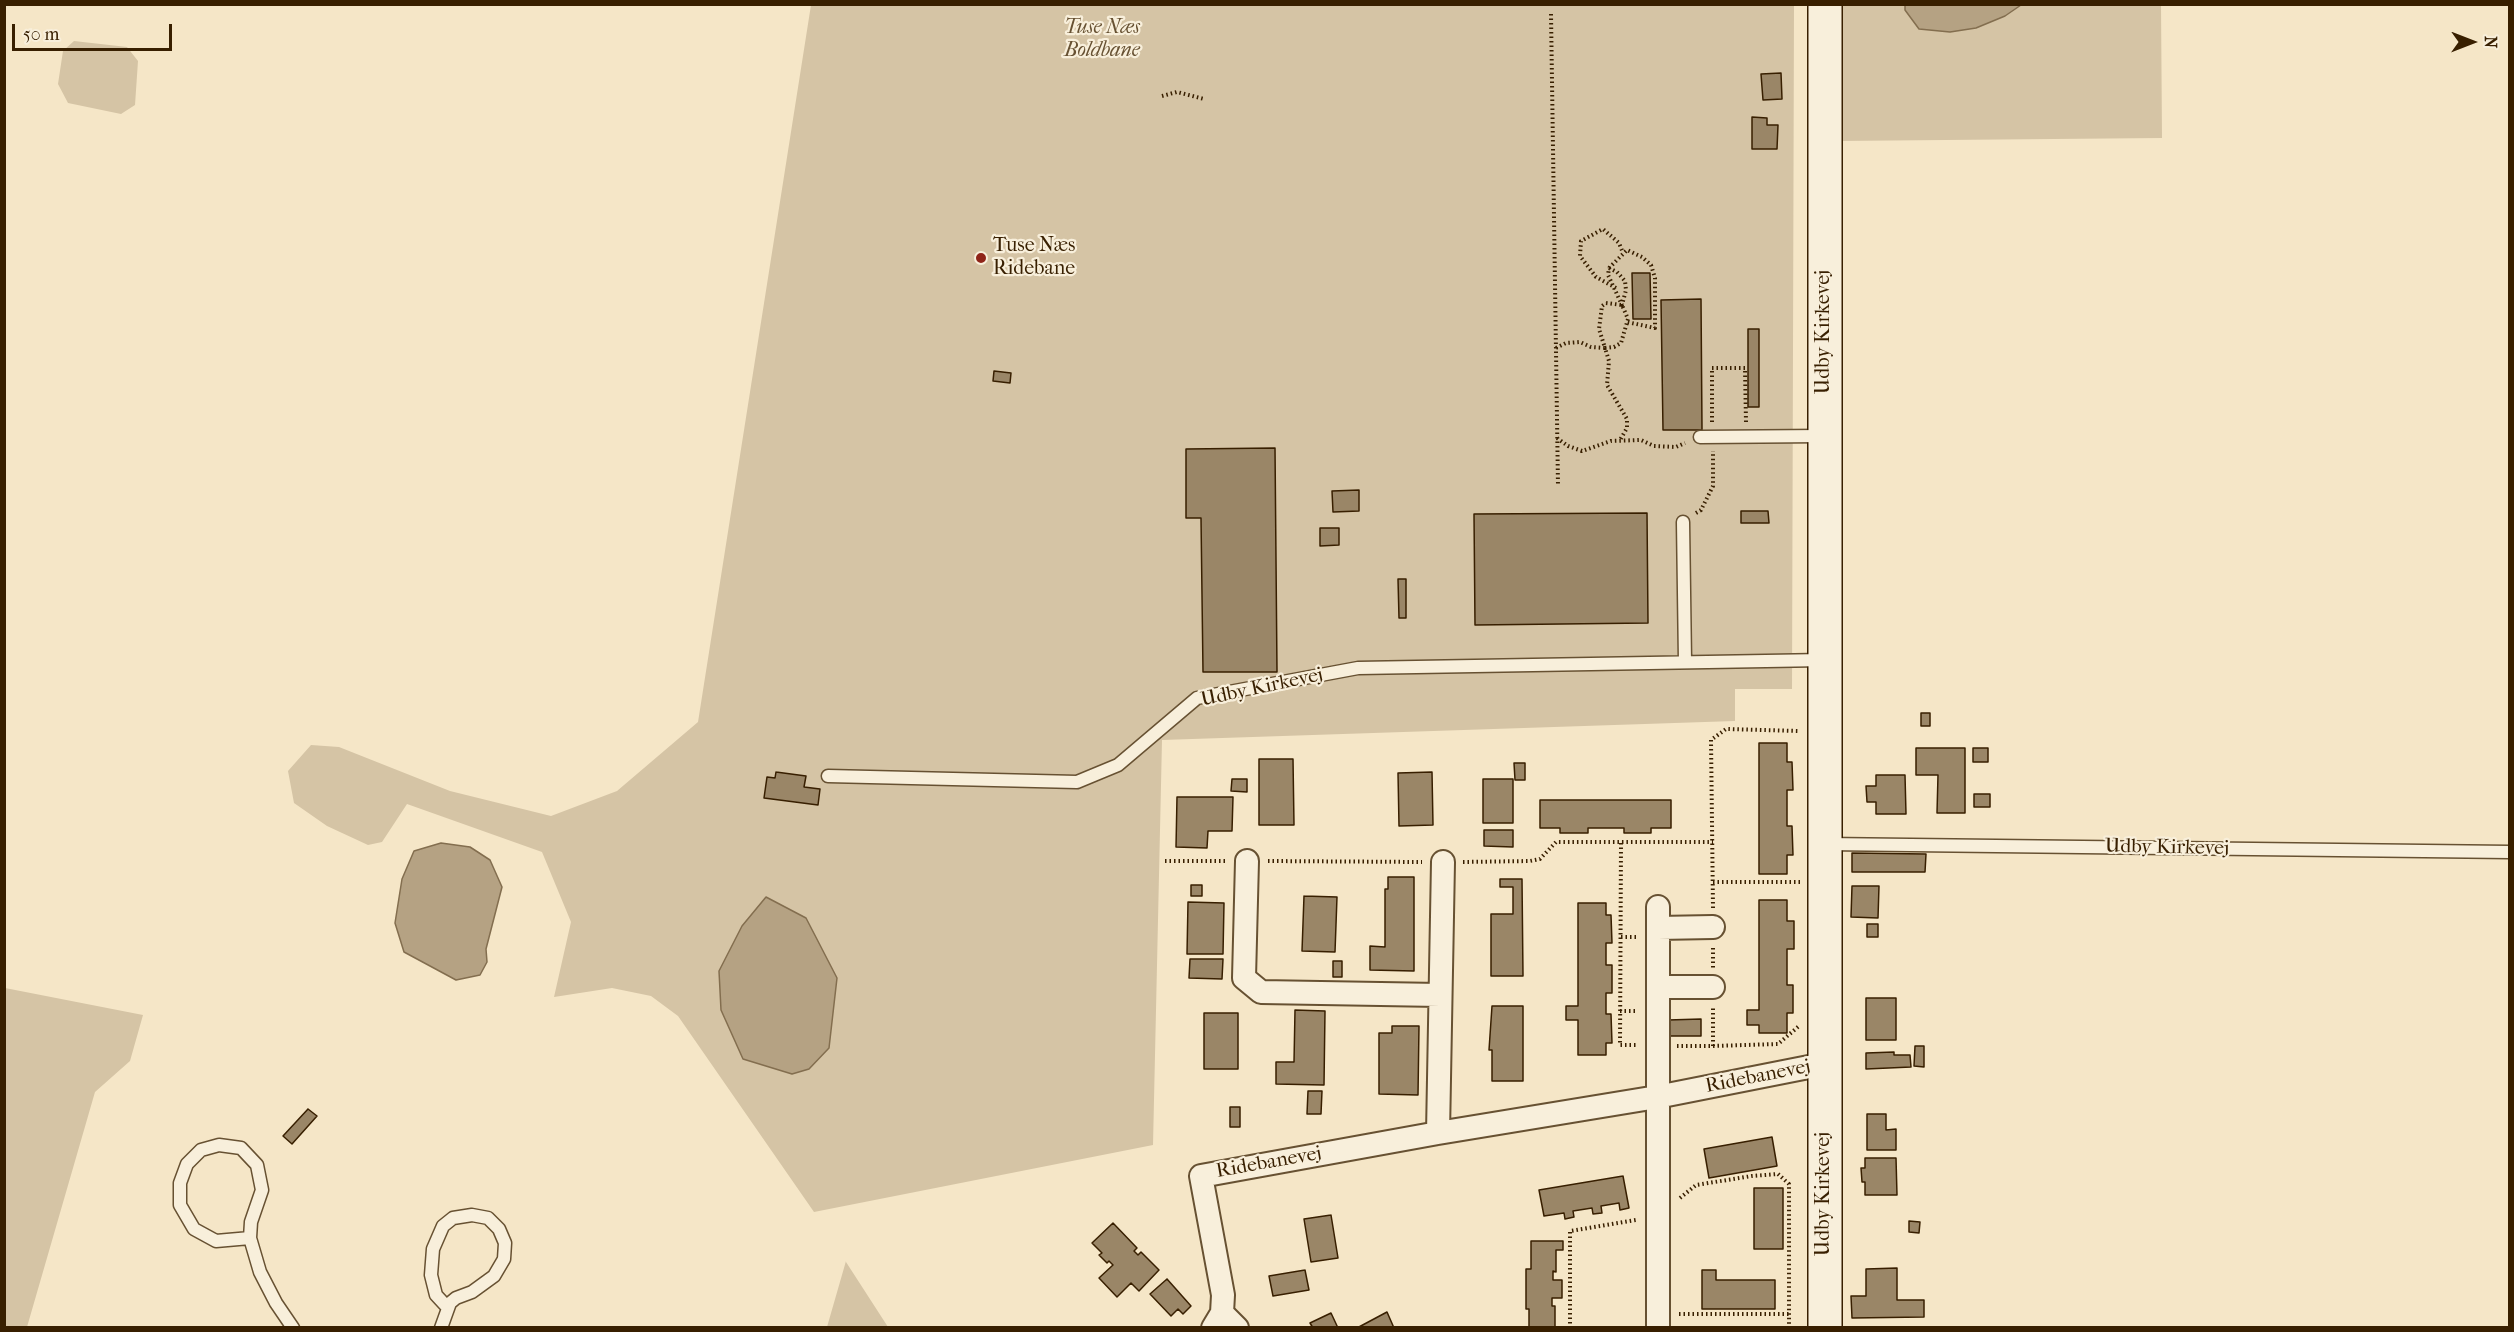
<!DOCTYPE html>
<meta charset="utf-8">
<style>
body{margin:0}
#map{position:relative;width:2514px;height:1332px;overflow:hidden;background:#f5e6c7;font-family:"IM FELL French Canon",serif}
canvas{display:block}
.frame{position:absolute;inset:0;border:6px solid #381f00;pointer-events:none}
.north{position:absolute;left:2442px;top:12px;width:60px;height:60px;-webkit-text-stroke:4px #f8efdb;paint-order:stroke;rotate:90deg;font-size:16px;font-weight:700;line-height:24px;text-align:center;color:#381f00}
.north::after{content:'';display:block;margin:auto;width:21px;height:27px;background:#381f00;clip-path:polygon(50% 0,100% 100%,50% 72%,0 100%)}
.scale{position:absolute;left:12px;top:24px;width:160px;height:27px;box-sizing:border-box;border:3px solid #381f00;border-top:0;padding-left:8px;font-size:18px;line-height:21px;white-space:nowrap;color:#381f00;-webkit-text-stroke:4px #f8efdb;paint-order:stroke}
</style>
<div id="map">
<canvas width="2514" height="1332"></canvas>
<div class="frame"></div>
<div class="north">N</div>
<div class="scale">50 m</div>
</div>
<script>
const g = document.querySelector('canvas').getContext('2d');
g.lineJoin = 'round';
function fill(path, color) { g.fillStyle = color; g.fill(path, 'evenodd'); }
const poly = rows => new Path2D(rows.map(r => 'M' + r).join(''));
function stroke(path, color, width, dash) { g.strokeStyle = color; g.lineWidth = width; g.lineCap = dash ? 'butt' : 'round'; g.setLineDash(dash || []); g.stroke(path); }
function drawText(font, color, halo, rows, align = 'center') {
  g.font = font + ' "IM FELL French Canon",serif'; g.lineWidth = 4.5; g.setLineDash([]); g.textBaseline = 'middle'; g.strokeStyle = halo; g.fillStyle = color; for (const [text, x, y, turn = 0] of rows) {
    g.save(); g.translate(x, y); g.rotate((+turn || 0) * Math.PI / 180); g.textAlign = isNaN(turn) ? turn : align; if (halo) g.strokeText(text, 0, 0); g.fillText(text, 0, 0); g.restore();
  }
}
fill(poly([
 [811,5,1794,5,1792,689,1735,689,1735,721,1162,740,1153,1145,814,1212,678,1016,651,996,612,988,554,997,571,922,542,852,407,804,382,842,368,845,327,826,294,803,288,771,311,745,339,747,450,791,551,816,617,791,698,722],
 [1835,5,2161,5,2162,138,1837,141],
 [74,41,127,47,138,61,135,105,121,114,68,103,58,84,63,51],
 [5,988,143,1015,130,1061,95,1092,27,1327,5,1327],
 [846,1261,846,1262,888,1327,827,1327]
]), '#d5c4a5');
const water = poly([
 [1905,5,1905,4,2021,5,2005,16,1976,28,1950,32,1919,29,1905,10,1905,5],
 [441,843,470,847,490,860,502,887,486,949,487,962,480,975,456,980,404,952,395,923,402,879,414,851,441,843],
 [766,897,806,918,837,978,829,1048,809,1069,792,1074,743,1059,721,1010,719,971,742,926,766,897]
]);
fill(water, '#b5a283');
stroke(water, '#836e4f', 1.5);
const building = poly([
 [1781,73,1782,99,1763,100,1761,74,1781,73],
 [1752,117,1767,118,1767,125,1778,125,1777,149,1752,149,1752,117],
 [1632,273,1650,273,1651,319,1633,319,1632,273],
 [1701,299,1702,430,1663,430,1661,300,1701,299],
 [1748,329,1759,329,1759,407,1748,407,1748,329],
 [994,371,1011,373,1010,383,993,381,994,371],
 [1275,448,1277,672,1203,672,1201,518,1186,518,1186,449,1275,448],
 [1359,490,1359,511,1333,512,1332,491,1359,490],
 [1741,511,1768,511,1769,523,1741,523,1741,511],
 [1647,513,1648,623,1475,625,1474,514,1647,513],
 [1320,528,1339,528,1339,545,1320,546,1320,528],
 [1398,579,1406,579,1406,618,1399,618,1398,579],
 [1921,713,1930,713,1930,726,1921,726,1921,713],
 [1759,743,1787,743,1787,762,1792,762,1793,790,1787,790,1787,826,1792,826,1793,855,1787,855,1787,874,1759,874,1759,743],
 [1916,748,1965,748,1965,813,1937,813,1938,775,1916,775,1916,748],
 [1973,748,1988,748,1988,762,1973,762,1973,748],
 [1259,759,1293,759,1294,825,1259,825,1259,759],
 [1514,763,1525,763,1525,780,1515,780,1514,763],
 [776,772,806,776,804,787,820,789,818,805,764,798,767,777,775,778,776,772],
 [1432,772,1433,825,1399,826,1398,773,1432,772],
 [1876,775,1905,775,1906,814,1876,814,1876,802,1867,802,1866,786,1876,786,1876,775],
 [1232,779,1247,779,1247,792,1231,791,1232,779],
 [1483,779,1513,779,1513,823,1483,823,1483,779],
 [1974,794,1990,794,1990,807,1974,807,1974,794],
 [1177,797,1233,797,1232,831,1208,831,1207,848,1176,847,1177,797],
 [1540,800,1671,800,1671,828,1651,828,1651,833,1624,833,1624,828,1588,828,1588,833,1560,833,1560,828,1540,828,1540,800],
 [1484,830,1513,830,1513,847,1484,846,1484,830],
 [1852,853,1926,854,1925,872,1852,872,1852,853],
 [1388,877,1414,877,1414,971,1370,970,1370,946,1385,947,1385,889,1388,889,1388,877],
 [1500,879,1522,879,1523,976,1491,976,1491,914,1513,914,1513,887,1500,887,1500,879],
 [1191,885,1202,885,1202,896,1191,896,1191,885],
 [1852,886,1879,886,1878,918,1851,917,1852,886],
 [1304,896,1337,897,1335,952,1302,951,1304,896],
 [1759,900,1787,900,1787,921,1794,921,1794,949,1787,949,1787,985,1793,985,1793,1013,1787,1013,1787,1033,1759,1033,1759,1025,1747,1025,1747,1010,1759,1010,1759,900],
 [1188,902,1224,903,1223,954,1187,954,1188,902],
 [1578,903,1606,903,1606,915,1611,915,1612,943,1606,943,1606,965,1612,965,1612,993,1606,993,1606,1014,1611,1014,1612,1043,1606,1043,1606,1055,1578,1055,1578,1020,1566,1020,1566,1006,1578,1006,1578,903],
 [1867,924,1878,924,1878,937,1867,937,1867,924],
 [1190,959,1223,959,1222,979,1189,978,1190,959],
 [1333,961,1342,961,1342,977,1333,977,1333,961],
 [1866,998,1896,998,1896,1040,1866,1040,1866,998],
 [1492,1006,1523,1006,1523,1081,1492,1081,1492,1050,1489,1050,1492,1006],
 [1295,1010,1325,1011,1324,1085,1276,1084,1276,1062,1294,1062,1295,1010],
 [1204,1013,1238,1013,1238,1069,1204,1069,1204,1013],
 [1701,1019,1701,1036,1668,1036,1668,1020,1701,1019],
 [1392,1026,1419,1026,1418,1095,1379,1094,1379,1033,1392,1033,1392,1026],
 [1915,1046,1924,1046,1924,1067,1914,1066,1915,1046],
 [1894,1052,1894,1055,1910,1055,1911,1067,1866,1069,1866,1053,1894,1052],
 [1308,1091,1322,1091,1321,1114,1307,1114,1308,1091],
 [1230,1107,1240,1107,1240,1127,1230,1127,1230,1107],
 [308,1109,317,1116,292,1144,283,1136,308,1109],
 [1867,1114,1886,1114,1886,1130,1896,1129,1896,1150,1867,1150,1867,1114],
 [1772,1137,1777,1166,1709,1178,1704,1149,1772,1137],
 [1865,1158,1896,1158,1897,1195,1865,1195,1865,1182,1862,1182,1861,1168,1865,1168,1865,1158],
 [1623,1176,1629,1208,1620,1210,1619,1203,1601,1206,1602,1213,1593,1214,1592,1208,1573,1211,1574,1217,1565,1219,1564,1213,1544,1216,1539,1190,1623,1176],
 [1754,1188,1783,1188,1783,1249,1754,1249,1754,1188],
 [1331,1215,1338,1258,1311,1262,1304,1219,1331,1215],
 [1909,1221,1920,1222,1919,1233,1909,1232,1909,1221],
 [1113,1223,1137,1248,1134,1251,1138,1255,1141,1252,1159,1270,1139,1291,1131,1283,1117,1297,1099,1278,1113,1265,1109,1261,1107,1263,1099,1255,1102,1253,1092,1243,1113,1223],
 [1531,1241,1563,1241,1563,1250,1556,1250,1556,1272,1553,1271,1553,1280,1562,1280,1562,1298,1552,1298,1552,1306,1555,1306,1555,1327,1562,1328,1529,1328,1529,1309,1526,1309,1526,1269,1531,1269,1531,1241],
 [1897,1268,1897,1300,1924,1300,1924,1317,1852,1318,1851,1296,1866,1296,1866,1269,1897,1268],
 [1305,1270,1309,1290,1273,1296,1269,1276,1305,1270],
 [1702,1270,1716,1270,1716,1280,1775,1280,1775,1309,1702,1309,1702,1270],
 [1167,1279,1191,1306,1183,1314,1178,1309,1171,1316,1150,1294,1167,1279],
 [1387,1312,1394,1328,1357,1328,1387,1312],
 [1331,1313,1338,1328,1313,1328,1310,1323,1331,1313]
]);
fill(building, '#9a8667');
stroke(building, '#381f00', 1.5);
const lane = poly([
 [1700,437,1822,436],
 [1683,522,1685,662],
 [828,776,1077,782,1118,765,1197,698,1358,668,1824,660],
 [1825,844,2510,852],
 [250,1238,216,1241,194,1229,180,1205,180,1183,187,1164,201,1150,219,1145,241,1148,257,1165,262,1190,251,1222,250,1238,260,1272,276,1303,293,1328],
 [441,1328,450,1303,456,1298,472,1292,494,1276,504,1259,505,1243,499,1229,488,1218,472,1215,453,1218,443,1226,433,1249,431,1275,436,1295,448,1308]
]);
const street = poly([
 [1247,861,1244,978,1261,992,1440,995],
 [1658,907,1658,1328],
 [1658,928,1713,927],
 [1658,987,1713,987],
 [1438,1133,1443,862],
 [1222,1313,1237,1328],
 [1213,1328,1222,1313,1223,1295,1201,1176,1438,1133,1657,1097,1824,1064]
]);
const secondary = poly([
 [1825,4,1825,1328]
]);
stroke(lane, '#675132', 15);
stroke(street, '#675132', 26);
stroke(secondary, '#381f00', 36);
stroke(poly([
 [1551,14,1558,486],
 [1162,96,1177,92,1204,99],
 [1609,268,1627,250,1642,257,1651,265,1655,278,1655,328,1627,322],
 [1609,268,1617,272,1625,281,1626,290,1622,305,1608,275,1609,268],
 [1616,288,1596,277,1580,256,1581,241,1603,229,1619,243,1623,253],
 [1606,303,1622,305,1628,319,1621,343,1614,347,1605,348,1599,329,1602,306,1606,303],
 [1556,348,1566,343,1580,342,1591,347,1605,348,1609,361,1607,385,1627,419,1627,428,1620,440],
 [1712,422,1712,368,1745,368,1746,422],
 [1557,438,1568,446,1582,451,1611,441,1641,440,1654,446,1676,447,1685,443],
 [1696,513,1701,510,1713,486,1713,451],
 [1621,843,1620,1045,1637,1045],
 [1165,861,1227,861],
 [1268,861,1422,862],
 [1463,862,1530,861,1540,859,1556,842,1713,842],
 [1713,882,1801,882],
 [1713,908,1711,740,1726,729,1799,731],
 [1621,937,1639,937],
 [1713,948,1713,968],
 [1620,1011,1638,1011],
 [1677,1046,1713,1046,1713,1008],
 [1713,1046,1778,1044,1799,1026],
 [1680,1198,1696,1185,1752,1176,1778,1174,1789,1184,1789,1328],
 [1679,1314,1789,1314],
 [1570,1328,1570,1231,1636,1220]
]), '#381f00', 4, [1.5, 3]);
stroke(lane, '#f8efdb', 12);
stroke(street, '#f8efdb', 22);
stroke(secondary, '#f8efdb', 33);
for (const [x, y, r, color] of [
 [981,258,6,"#8f2418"]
]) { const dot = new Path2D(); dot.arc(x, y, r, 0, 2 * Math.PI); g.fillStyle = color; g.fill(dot); stroke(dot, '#f8efdb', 2); }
drawText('italic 20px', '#675132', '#f8efdb', [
 ["Tuse Næs",1102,28],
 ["Boldbane",1102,51]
]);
drawText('20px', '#381f00', '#f8efdb', [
 ["Tuse Næs",993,246],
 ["Ridebane",993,269]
], 'left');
drawText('20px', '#381f00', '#f8efdb', [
 ["Udby Kirkevej",1824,332,-90],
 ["Udby Kirkevej",1262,688,-12],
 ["Udby Kirkevej",2167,848,1],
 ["Ridebanevej",1758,1077,-11],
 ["Ridebanevej",1269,1163,-10],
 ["Udby Kirkevej",1824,1194,-90]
]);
</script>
